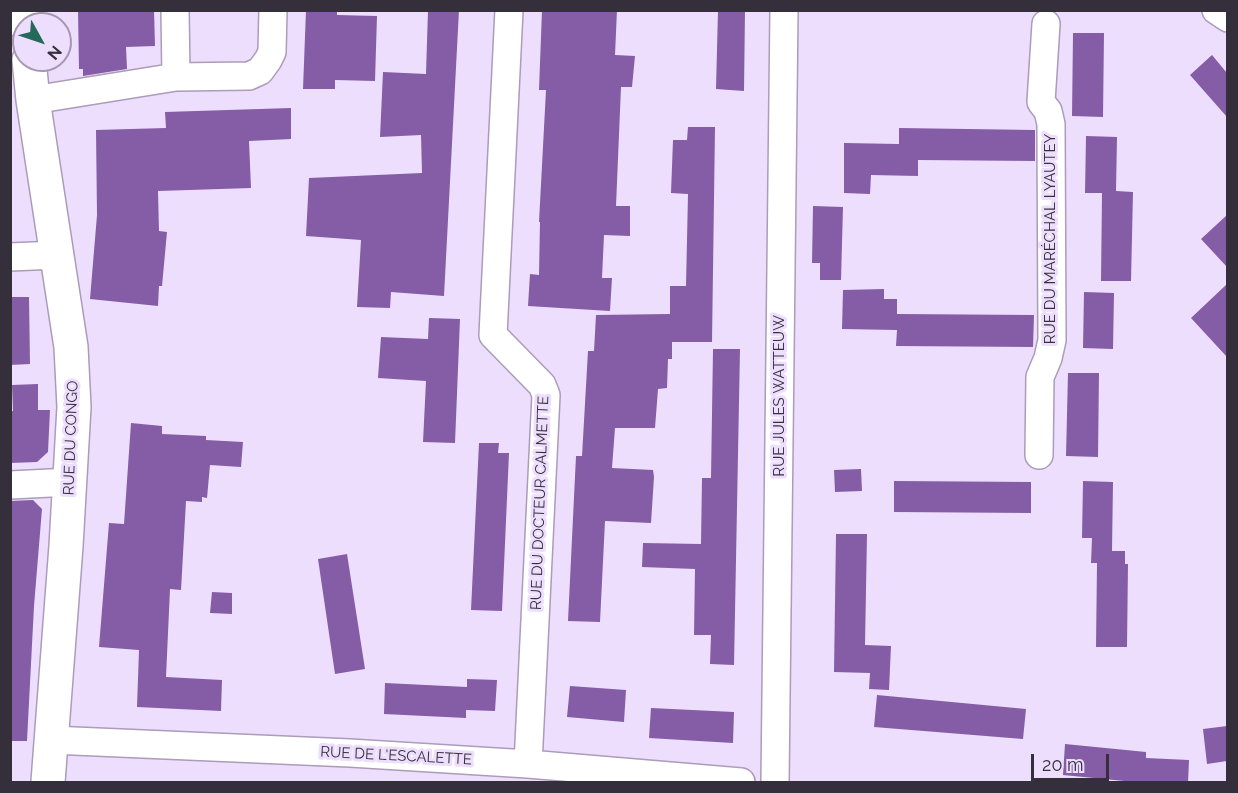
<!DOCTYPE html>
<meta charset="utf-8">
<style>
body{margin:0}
#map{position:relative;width:1238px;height:793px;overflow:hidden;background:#eedefd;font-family:Raleway,sans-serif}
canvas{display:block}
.frame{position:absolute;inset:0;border:12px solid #352f3b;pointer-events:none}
.north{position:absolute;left:12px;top:12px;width:60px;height:60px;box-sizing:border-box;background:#eedefd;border:2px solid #a498af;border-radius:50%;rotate:130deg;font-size:16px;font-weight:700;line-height:24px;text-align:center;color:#352f3b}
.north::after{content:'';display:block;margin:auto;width:21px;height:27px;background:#25695a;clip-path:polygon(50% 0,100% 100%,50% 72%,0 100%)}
.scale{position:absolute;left:1031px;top:754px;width:78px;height:27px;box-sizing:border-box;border:3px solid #352f3b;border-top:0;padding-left:8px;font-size:18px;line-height:21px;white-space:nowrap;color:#352f3b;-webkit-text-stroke:4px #eedefd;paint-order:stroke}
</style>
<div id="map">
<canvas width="1238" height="793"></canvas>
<div class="frame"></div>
<div class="north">N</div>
<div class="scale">20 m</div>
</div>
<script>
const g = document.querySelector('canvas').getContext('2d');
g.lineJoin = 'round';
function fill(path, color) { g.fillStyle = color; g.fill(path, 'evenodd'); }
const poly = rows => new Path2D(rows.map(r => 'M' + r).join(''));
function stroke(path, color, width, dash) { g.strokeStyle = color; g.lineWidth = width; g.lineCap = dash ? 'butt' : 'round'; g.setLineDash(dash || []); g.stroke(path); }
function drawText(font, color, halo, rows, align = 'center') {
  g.font = font + ' Raleway,sans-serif'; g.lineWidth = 6; g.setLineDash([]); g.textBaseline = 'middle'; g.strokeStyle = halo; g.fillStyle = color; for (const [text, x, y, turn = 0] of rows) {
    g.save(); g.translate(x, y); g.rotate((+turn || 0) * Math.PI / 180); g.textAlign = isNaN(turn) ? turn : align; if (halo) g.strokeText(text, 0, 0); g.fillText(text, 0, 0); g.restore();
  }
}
fill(poly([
 [78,10,154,10,155,46,126,47,127,69,83,76,83,69,79,69],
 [306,10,337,10,337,15,377,16,375,81,335,80,335,89,303,89],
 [428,10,459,10,444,296,391,292,390,308,357,307,361,240,306,236,309,178,422,173,421,135,380,137,383,72,426,74],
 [542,10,617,10,615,55,635,56,632,87,621,87,616,206,630,206,630,236,604,235,602,278,612,278,610,311,528,306,530,274,539,275,540,222,539,222,546,90,539,90],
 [718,10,745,10,744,91,716,89],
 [1073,33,1104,33,1103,117,1072,116],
 [1212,55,1227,73,1227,117,1190,75],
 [291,108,291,139,249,141,251,188,158,191,159,231,167,232,162,286,159,286,158,306,90,299,97,215,96,130,166,128,165,112],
 [688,127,715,127,712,342,672,342,672,359,668,359,667,388,658,389,655,428,615,428,612,468,653,470,654,477,651,523,605,521,600,622,568,621,576,456,582,456,588,351,594,351,596,315,670,314,670,286,686,286,688,194,671,193,673,140,687,140],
 [899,128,1035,130,1035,161,918,160,918,176,871,175,870,194,844,193,844,143,899,144],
 [1086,136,1117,137,1116,191,1133,192,1131,281,1101,281,1102,193,1085,193],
 [813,206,843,207,841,280,820,280,820,263,812,263],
 [1227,215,1227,267,1201,239],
 [1227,284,1227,357,1191,318],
 [884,289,884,299,897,299,897,321,897,314,1034,315,1033,347,896,346,897,330,842,329,843,290],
 [1084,292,1114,293,1113,349,1083,348],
 [10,297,29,297,30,364,10,365],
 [429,318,460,319,455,443,423,442,426,381,378,378,381,337,428,339],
 [713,349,740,349,734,665,710,664,711,635,694,635,695,569,642,567,643,543,701,544,702,478,711,478],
 [1068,373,1099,373,1098,457,1066,456],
 [38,384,38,410,50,410,48,452,37,462,10,463,10,411,13,411,12,385],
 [131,423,162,426,162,434,206,436,206,440,243,442,241,467,210,465,207,498,202,497,202,502,186,501,181,590,170,589,166,677,222,680,221,711,137,707,139,650,99,647,109,523,124,524],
 [479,443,499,443,498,453,509,453,502,611,471,610],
 [861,469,862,491,835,492,834,470],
 [894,481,1031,482,1031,513,894,512],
 [1083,481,1113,482,1112,551,1125,551,1125,564,1128,564,1127,647,1096,647,1097,563,1091,563,1092,538,1082,538],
 [33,500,42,509,34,606,27,741,10,741,10,501],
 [836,534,867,534,865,645,891,646,889,690,869,689,870,673,834,672],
 [347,554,365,669,335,674,318,559],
 [212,592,232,593,232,614,210,613],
 [467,679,497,680,495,711,466,710,466,718,384,714,385,683,467,687],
 [570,686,626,690,624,722,567,717],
 [877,695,1026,709,1023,739,874,727],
 [651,708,734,712,733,743,649,738],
 [1227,726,1227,761,1207,764,1203,729],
 [1065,744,1146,752,1146,758,1189,760,1188,783,1145,783,1063,775]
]), '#845da6');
const minor = poly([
 [175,10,176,77,249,76,260,71,268,60,272,52,273,10],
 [509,10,493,335,542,385,546,395,528,764],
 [1216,10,1228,18],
 [33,100,176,77],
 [10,257,57,255],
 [1039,455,1040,377,1048,358,1052,340,1051,124,1048,111,1041,102,1046,24],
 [10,485,71,482],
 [51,740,350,753,528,764,741,782],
 [775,782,784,10]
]);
const tertiary = poly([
 [24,10,25,24],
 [29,60,33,100,71,347,74,407,66,546,48,782]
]);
stroke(minor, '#ab9cb9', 30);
stroke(tertiary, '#ab9cb9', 36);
stroke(minor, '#fff', 27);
stroke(tertiary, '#fff', 33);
drawText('15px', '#352f3b', '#eedefd', [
 ["RUE DU MARÉCHAL LYAUTEY",1050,239,-90],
 ["RUE JULES WATTEUW",779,396,-90],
 ["RUE DU CONGO",71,438,-88],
 ["RUE DU DOCTEUR CALMETTE",540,503,-88],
 ["RUE DE L'ESCALETTE",396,756,3]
]);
</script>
